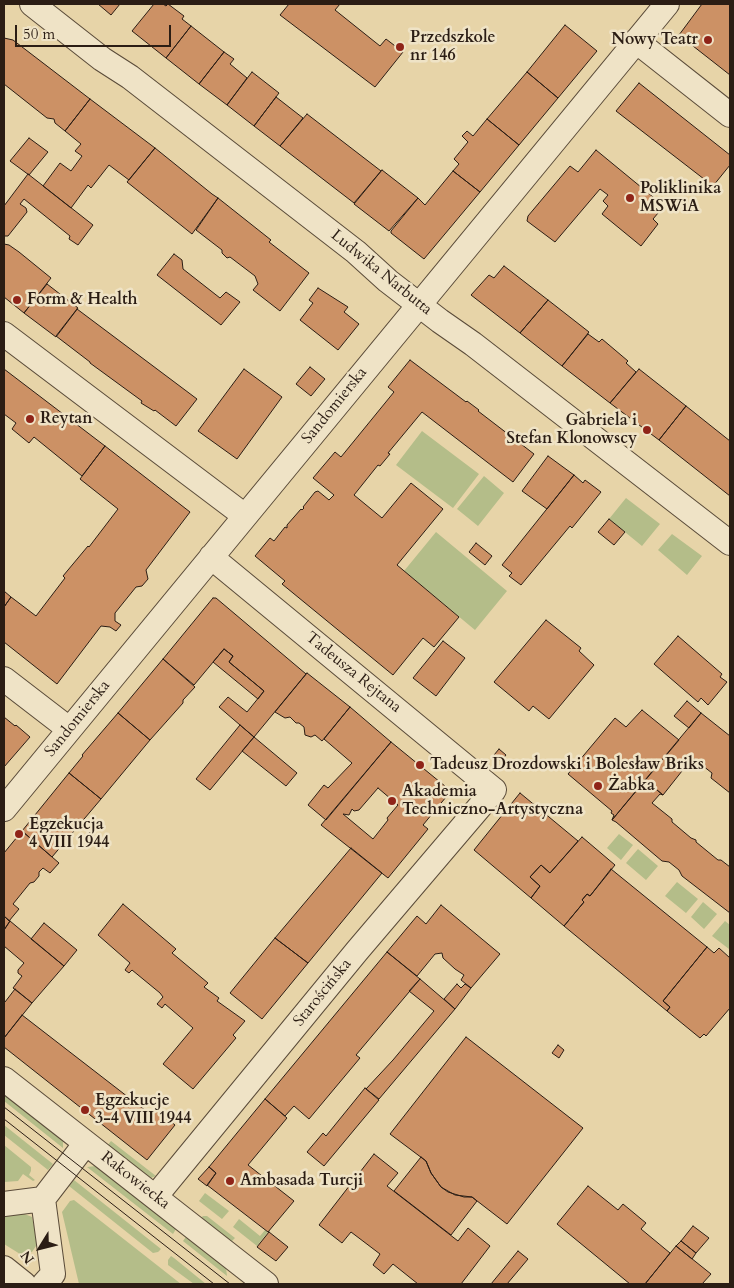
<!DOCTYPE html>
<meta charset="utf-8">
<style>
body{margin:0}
#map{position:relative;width:734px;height:1288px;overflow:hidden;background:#e7d4a8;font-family:Cardo,serif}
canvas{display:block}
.frame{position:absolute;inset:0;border:5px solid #2b1d14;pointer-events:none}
.north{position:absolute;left:15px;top:1223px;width:50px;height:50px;-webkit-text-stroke:4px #efe3c6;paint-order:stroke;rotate:234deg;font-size:14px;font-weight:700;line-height:20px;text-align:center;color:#2b1d14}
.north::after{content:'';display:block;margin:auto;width:18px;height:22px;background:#2b1d14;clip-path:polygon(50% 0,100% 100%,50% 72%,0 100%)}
.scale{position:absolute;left:15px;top:25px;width:156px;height:22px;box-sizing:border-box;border:2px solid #2b1d14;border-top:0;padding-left:6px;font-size:15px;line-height:18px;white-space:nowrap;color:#2b1d14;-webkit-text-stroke:4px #efe3c6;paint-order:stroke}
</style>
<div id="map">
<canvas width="734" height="1288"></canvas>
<div class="frame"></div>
<div class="north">N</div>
<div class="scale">50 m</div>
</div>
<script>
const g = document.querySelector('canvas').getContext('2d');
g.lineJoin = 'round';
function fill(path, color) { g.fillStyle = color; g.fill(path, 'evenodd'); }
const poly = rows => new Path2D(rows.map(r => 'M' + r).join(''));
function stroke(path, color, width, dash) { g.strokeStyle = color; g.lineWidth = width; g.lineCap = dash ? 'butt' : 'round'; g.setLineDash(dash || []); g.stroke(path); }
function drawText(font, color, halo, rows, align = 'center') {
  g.font = font + ' Cardo,serif'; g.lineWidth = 5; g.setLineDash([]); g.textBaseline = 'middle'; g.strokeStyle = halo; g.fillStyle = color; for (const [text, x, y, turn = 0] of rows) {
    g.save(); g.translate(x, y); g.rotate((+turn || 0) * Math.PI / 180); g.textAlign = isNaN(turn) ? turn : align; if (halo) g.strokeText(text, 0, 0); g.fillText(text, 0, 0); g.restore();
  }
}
fill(poly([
 [422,431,479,474,453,508,396,465],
 [484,476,504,493,478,526,457,509],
 [626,498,660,524,642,546,609,519],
 [436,532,507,591,475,630,404,571],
 [672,534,702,556,687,575,658,550],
 [619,834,633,845,621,860,607,848],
 [638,849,658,866,646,880,626,863],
 [677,882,698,899,686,913,665,896],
 [703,902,717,914,704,929,691,917],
 [725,921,730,925,730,948,729,949,712,936],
 [4,1093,63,1140,63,1148,4,1101],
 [4,1125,53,1164,48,1170,4,1135],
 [111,1141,156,1176,151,1178,146,1175,107,1146],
 [4,1145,31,1167,31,1171,29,1175,35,1180,33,1181,23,1174,18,1181,4,1182],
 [96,1166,176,1229,173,1234,87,1167],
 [74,1180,161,1249,158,1252,153,1253,69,1186],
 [205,1193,229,1211,222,1219,199,1201],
 [74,1200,181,1284,79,1284,62,1212,70,1201],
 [22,1213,32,1217,38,1243,32,1252,20,1254,4,1244,4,1214],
 [203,1216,207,1216,235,1238,231,1242,199,1220],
 [239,1219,260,1236,265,1230,268,1232,257,1246,233,1227],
 [186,1237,226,1268,227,1276,183,1241],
 [171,1256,174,1258,206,1284,194,1284,168,1265,168,1260]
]), '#b4bd89');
const building = poly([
 [98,4,120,4,111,15,98,4],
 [154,4,163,4,166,6,168,4,184,16,182,19,191,26,166,58,132,31,154,4],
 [289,4,340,4,335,10,380,46,386,39,403,52,375,87,280,15,289,4],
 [702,4,730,4,730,75,679,35,702,4],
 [565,25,597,51,558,98,527,72,565,25],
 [191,26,224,52,199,84,166,58,191,26],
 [4,38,13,40,90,99,65,131,55,123,54,119,47,118,4,84,4,38],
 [224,52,234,59,230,64,247,78,227,105,199,84,224,52],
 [252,72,279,93,254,126,227,105,252,72],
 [527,72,558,98,519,145,487,119,527,72],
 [639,83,730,155,730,165,713,186,616,111,639,83],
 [276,97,303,118,280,146,254,126,276,97],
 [90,99,155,148,129,180,109,165,91,188,88,185,71,208,43,186,60,163,71,171,82,156,75,151,81,144,65,131,90,99],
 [307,114,381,171,354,203,280,146,307,114],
 [487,119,519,145,480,192,453,171,459,164,454,159,468,142,462,136,467,131,473,136,487,119],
 [29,138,48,152,29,175,10,161,29,138],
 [155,148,212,194,218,198,192,234,127,182,155,148],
 [596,150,664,206,653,219,658,224,641,246,602,214,608,206,603,201,608,195,600,189,555,242,527,221,528,216,570,166,578,172,596,150],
 [382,170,418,198,389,231,354,204,382,170],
 [453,171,480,192,424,259,391,233,391,231,418,198,425,205,453,171],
 [28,174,93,225,78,245,69,239,70,236,24,199,20,204,26,208,27,212,8,236,4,236,4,206,28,174],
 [218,198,271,240,269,242,309,273,280,311,253,290,258,284,255,276,230,257,227,258,222,253,222,250,196,230,218,198],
 [4,244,9,245,19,252,51,278,24,313,4,297,4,244],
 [174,254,182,260,183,269,220,298,226,292,240,302,221,325,157,275,174,254],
 [504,266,548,300,520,333,471,295,489,275,494,278,504,266],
 [47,284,78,308,56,337,24,313,47,284],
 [318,288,348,307,344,312,359,324,338,350,300,320,313,303,309,300,318,288],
 [548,300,589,332,562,366,520,333,548,300],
 [77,309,197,399,176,426,155,410,154,411,141,403,142,401,90,363,90,362,56,336,77,309],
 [588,334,599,342,602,339,628,361,626,363,636,372,610,403,562,366,588,334],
 [410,360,466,402,467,401,479,410,478,411,534,454,513,482,422,412,388,453,390,454,380,466,378,465,354,495,382,518,411,483,443,509,397,565,459,617,434,647,423,638,393,675,282,584,285,581,255,556,270,538,274,541,285,527,287,528,287,525,301,509,302,510,304,508,303,507,315,492,318,491,329,500,334,495,313,478,335,452,341,457,394,392,388,387,410,360],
 [310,367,325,379,311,396,296,384,310,367],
 [4,369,105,446,82,476,34,437,29,443,12,429,16,423,4,414,4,369],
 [244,369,282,397,237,459,198,431,244,369],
 [639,369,686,406,659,440,610,403,639,369],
 [686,406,730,441,730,496,659,440,686,406],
 [105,446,190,512,146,570,148,579,142,586,136,587,115,613,115,621,121,625,116,631,110,627,101,626,57,684,4,642,4,607,11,597,36,616,65,578,63,576,88,546,89,547,118,509,80,479,105,446],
 [548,456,574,475,547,509,522,491,548,456],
 [574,475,583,483,585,480,601,492,572,528,570,526,521,585,509,576,512,573,502,565,574,475],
 [609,519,625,532,614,545,598,532,609,519],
 [476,543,492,556,485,565,469,552,476,543],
 [4,591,11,597,4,607,4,591],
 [213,598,216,598,306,674,254,737,219,707,228,697,247,712,264,691,229,662,233,656,224,649,194,685,163,659,213,598],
 [546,620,581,648,579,651,594,665,549,719,533,706,529,711,494,682,546,620],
 [678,636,722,674,720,677,727,682,708,705,701,698,698,702,654,664,678,636],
 [443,641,465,658,436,696,413,678,443,641],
 [224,649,233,656,229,662,264,691,258,699,213,662,224,649],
 [163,659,195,687,183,700,183,703,150,740,118,713,163,659],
 [307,673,350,707,322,741,315,735,311,737,305,735,304,727,299,723,296,723,290,717,285,718,275,712,307,673],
 [687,701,701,713,689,728,674,716,687,701],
 [350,707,391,742,326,820,308,805,324,785,328,788,352,763,324,739,350,707],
 [642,710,679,740,612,820,614,815,611,813,612,811,568,774,615,718,626,727,642,710],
 [118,713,150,740,101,799,69,773,83,756,82,755,118,713],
 [701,713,730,736,730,793,711,778,712,773,689,755,679,768,682,771,663,795,645,780,701,713],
 [4,717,15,726,16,725,30,737,4,767,4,717],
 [240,725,254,737,210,790,196,779,240,725],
 [254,737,297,773,286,786,242,751,254,737],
 [391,742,451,791,423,825,428,829,388,878,321,825,391,742],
 [378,788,398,805,387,818,388,820,373,839,343,814,349,815,352,809,354,811,359,810,378,788],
 [499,749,506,755,501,761,494,755,499,749],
 [69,773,101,799,52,857,22,831,69,773],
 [645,780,663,795,660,794,652,803,672,819,672,822,691,838,696,840,696,842,718,860,721,860,730,867,730,913,682,876,679,870,669,862,662,861,616,822,612,820,645,780],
 [520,793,578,841,550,873,541,865,530,877,540,886,531,898,474,850,520,793],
 [22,831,59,863,50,873,43,868,39,872,39,876,34,882,30,883,13,904,19,909,9,921,4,916,4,853,22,831],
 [582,837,615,865,590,896,587,894,582,900,584,902,564,926,531,898,540,886,530,877,541,865,550,873,582,837],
 [351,848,382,873,308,963,275,938,351,848],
 [611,869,707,947,663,1001,670,1007,667,1011,564,926,584,902,582,900,587,894,590,896,611,869],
 [123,904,176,949,172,953,208,983,204,987,219,998,217,1001,245,1021,233,1035,236,1038,193,1089,163,1064,193,1028,165,1004,162,1008,157,1004,163,997,160,993,132,970,129,973,125,970,130,963,98,935,123,904],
 [441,905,500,954,471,988,461,980,464,975,455,969,443,958,442,953,435,954,417,976,387,952,417,916,426,924,441,905],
 [4,916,10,921,4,930,4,916],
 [10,921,64,966,32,1003,13,988,22,976,18,973,18,970,24,963,4,946,4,930,10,921],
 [44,923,77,950,64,966,31,939,44,923],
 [275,938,308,963,262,1019,230,993,275,938],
 [707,947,714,953,719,948,730,958,730,1008,706,1036,704,1034,700,1038,667,1011,670,1007,663,1001,707,947],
 [387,952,420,979,356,1055,360,1058,309,1119,294,1106,285,1116,265,1099,387,952],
 [420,979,455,1009,379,1099,366,1089,393,1060,434,1011,409,991,420,979],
 [457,984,461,988,465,984,471,988,455,1009,444,999,457,984],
 [15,989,32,1003,4,1038,4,1001,5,1002,15,989],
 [22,1015,150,1114,155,1109,175,1125,147,1160,4,1047,4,1038,22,1015],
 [466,1037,583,1128,507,1224,472,1197,455,1195,441,1187,431,1173,426,1161,390,1134,466,1037],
 [558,1045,564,1050,559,1058,552,1053,558,1045],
 [365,1088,379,1100,324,1166,307,1152,323,1133,326,1136,365,1088],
 [265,1099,287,1118,248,1165,294,1201,268,1232,207,1185,216,1173,209,1167,265,1099],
 [374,1154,398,1173,387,1186,458,1241,468,1228,490,1246,461,1284,418,1284,393,1264,384,1274,373,1265,380,1254,351,1232,342,1243,319,1225,374,1154],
 [421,1157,426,1161,431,1173,441,1187,448,1192,464,1197,472,1197,477,1201,451,1235,394,1191,421,1157],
 [209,1167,216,1173,207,1186,198,1179,209,1167],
 [588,1186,618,1210,623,1204,646,1223,641,1229,670,1253,645,1284,630,1284,557,1224,588,1186],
 [693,1226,709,1238,696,1253,681,1241,693,1226],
 [269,1232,288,1247,276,1261,257,1247,269,1232],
 [681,1241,696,1253,692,1259,676,1246,681,1241],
 [676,1246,711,1274,702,1284,645,1284,676,1246],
 [518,1251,528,1259,507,1284,491,1284,518,1251]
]);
fill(building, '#cc9165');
stroke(building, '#2b1d14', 1);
const minor = poly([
 [32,4,102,59,130,77,356,252,388,281,440,321,473,344,730,543],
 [636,41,730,115],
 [4,334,245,516],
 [4,679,69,729],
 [4,809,667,4],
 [4,1079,266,1284],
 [155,1197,357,951,494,790,211,557],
 [43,1199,86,1143],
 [4,1204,43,1199,53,1274,44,1284],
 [4,1268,24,1284]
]);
stroke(minor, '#5a4b39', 26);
stroke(minor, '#efe3c6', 24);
stroke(poly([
 [4,1107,230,1284],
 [4,1119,214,1284]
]), '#2b1d14', 1);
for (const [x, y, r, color] of [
 [708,40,5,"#8f2418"],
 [400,47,5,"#8f2418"],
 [630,198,5,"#8f2418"],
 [17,300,5,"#8f2418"],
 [30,419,5,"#8f2418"],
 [647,430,5,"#8f2418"],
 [420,765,5,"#8f2418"],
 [598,786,5,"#8f2418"],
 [392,801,5,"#8f2418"],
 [19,834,5,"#8f2418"],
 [85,1110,5,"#8f2418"],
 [230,1181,5,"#8f2418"]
]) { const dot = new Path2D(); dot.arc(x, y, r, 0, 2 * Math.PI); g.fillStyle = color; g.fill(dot); stroke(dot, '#efe3c6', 2); }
drawText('bold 16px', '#2b1d14', '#efe3c6', [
 ["Przedszkole",410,38],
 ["nr 146",410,56],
 ["Nowy Teatr",698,40,"right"],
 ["Poliklinika",640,189],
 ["MSWiA",640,207],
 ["Form & Health",27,300],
 ["Reytan",40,419],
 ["Gabriela i",637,421,"right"],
 ["Stefan Klonowscy",637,439,"right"],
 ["Tadeusz Drozdowski i Bolesław Briks",430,765],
 ["Żabka",608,786],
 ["Akademia",402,792],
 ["Techniczno-Artystyczna",402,810],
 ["Egzekucja",29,825],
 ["4 VIII 1944",29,843],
 ["Egzekucje",95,1101],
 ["3-4 VIII 1944",95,1119],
 ["Ambasada Turcji",240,1181]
], 'left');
drawText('16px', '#2b1d14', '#efe3c6', [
 ["Ludwika Narbutta",381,273,39],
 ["Sandomierska",335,406,-51],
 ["Tadeusza Rejtana",353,673,39],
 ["Sandomierska",78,719,-51],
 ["Starościńska",323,993,-51],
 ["Rakowiecka",135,1181,38]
]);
</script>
